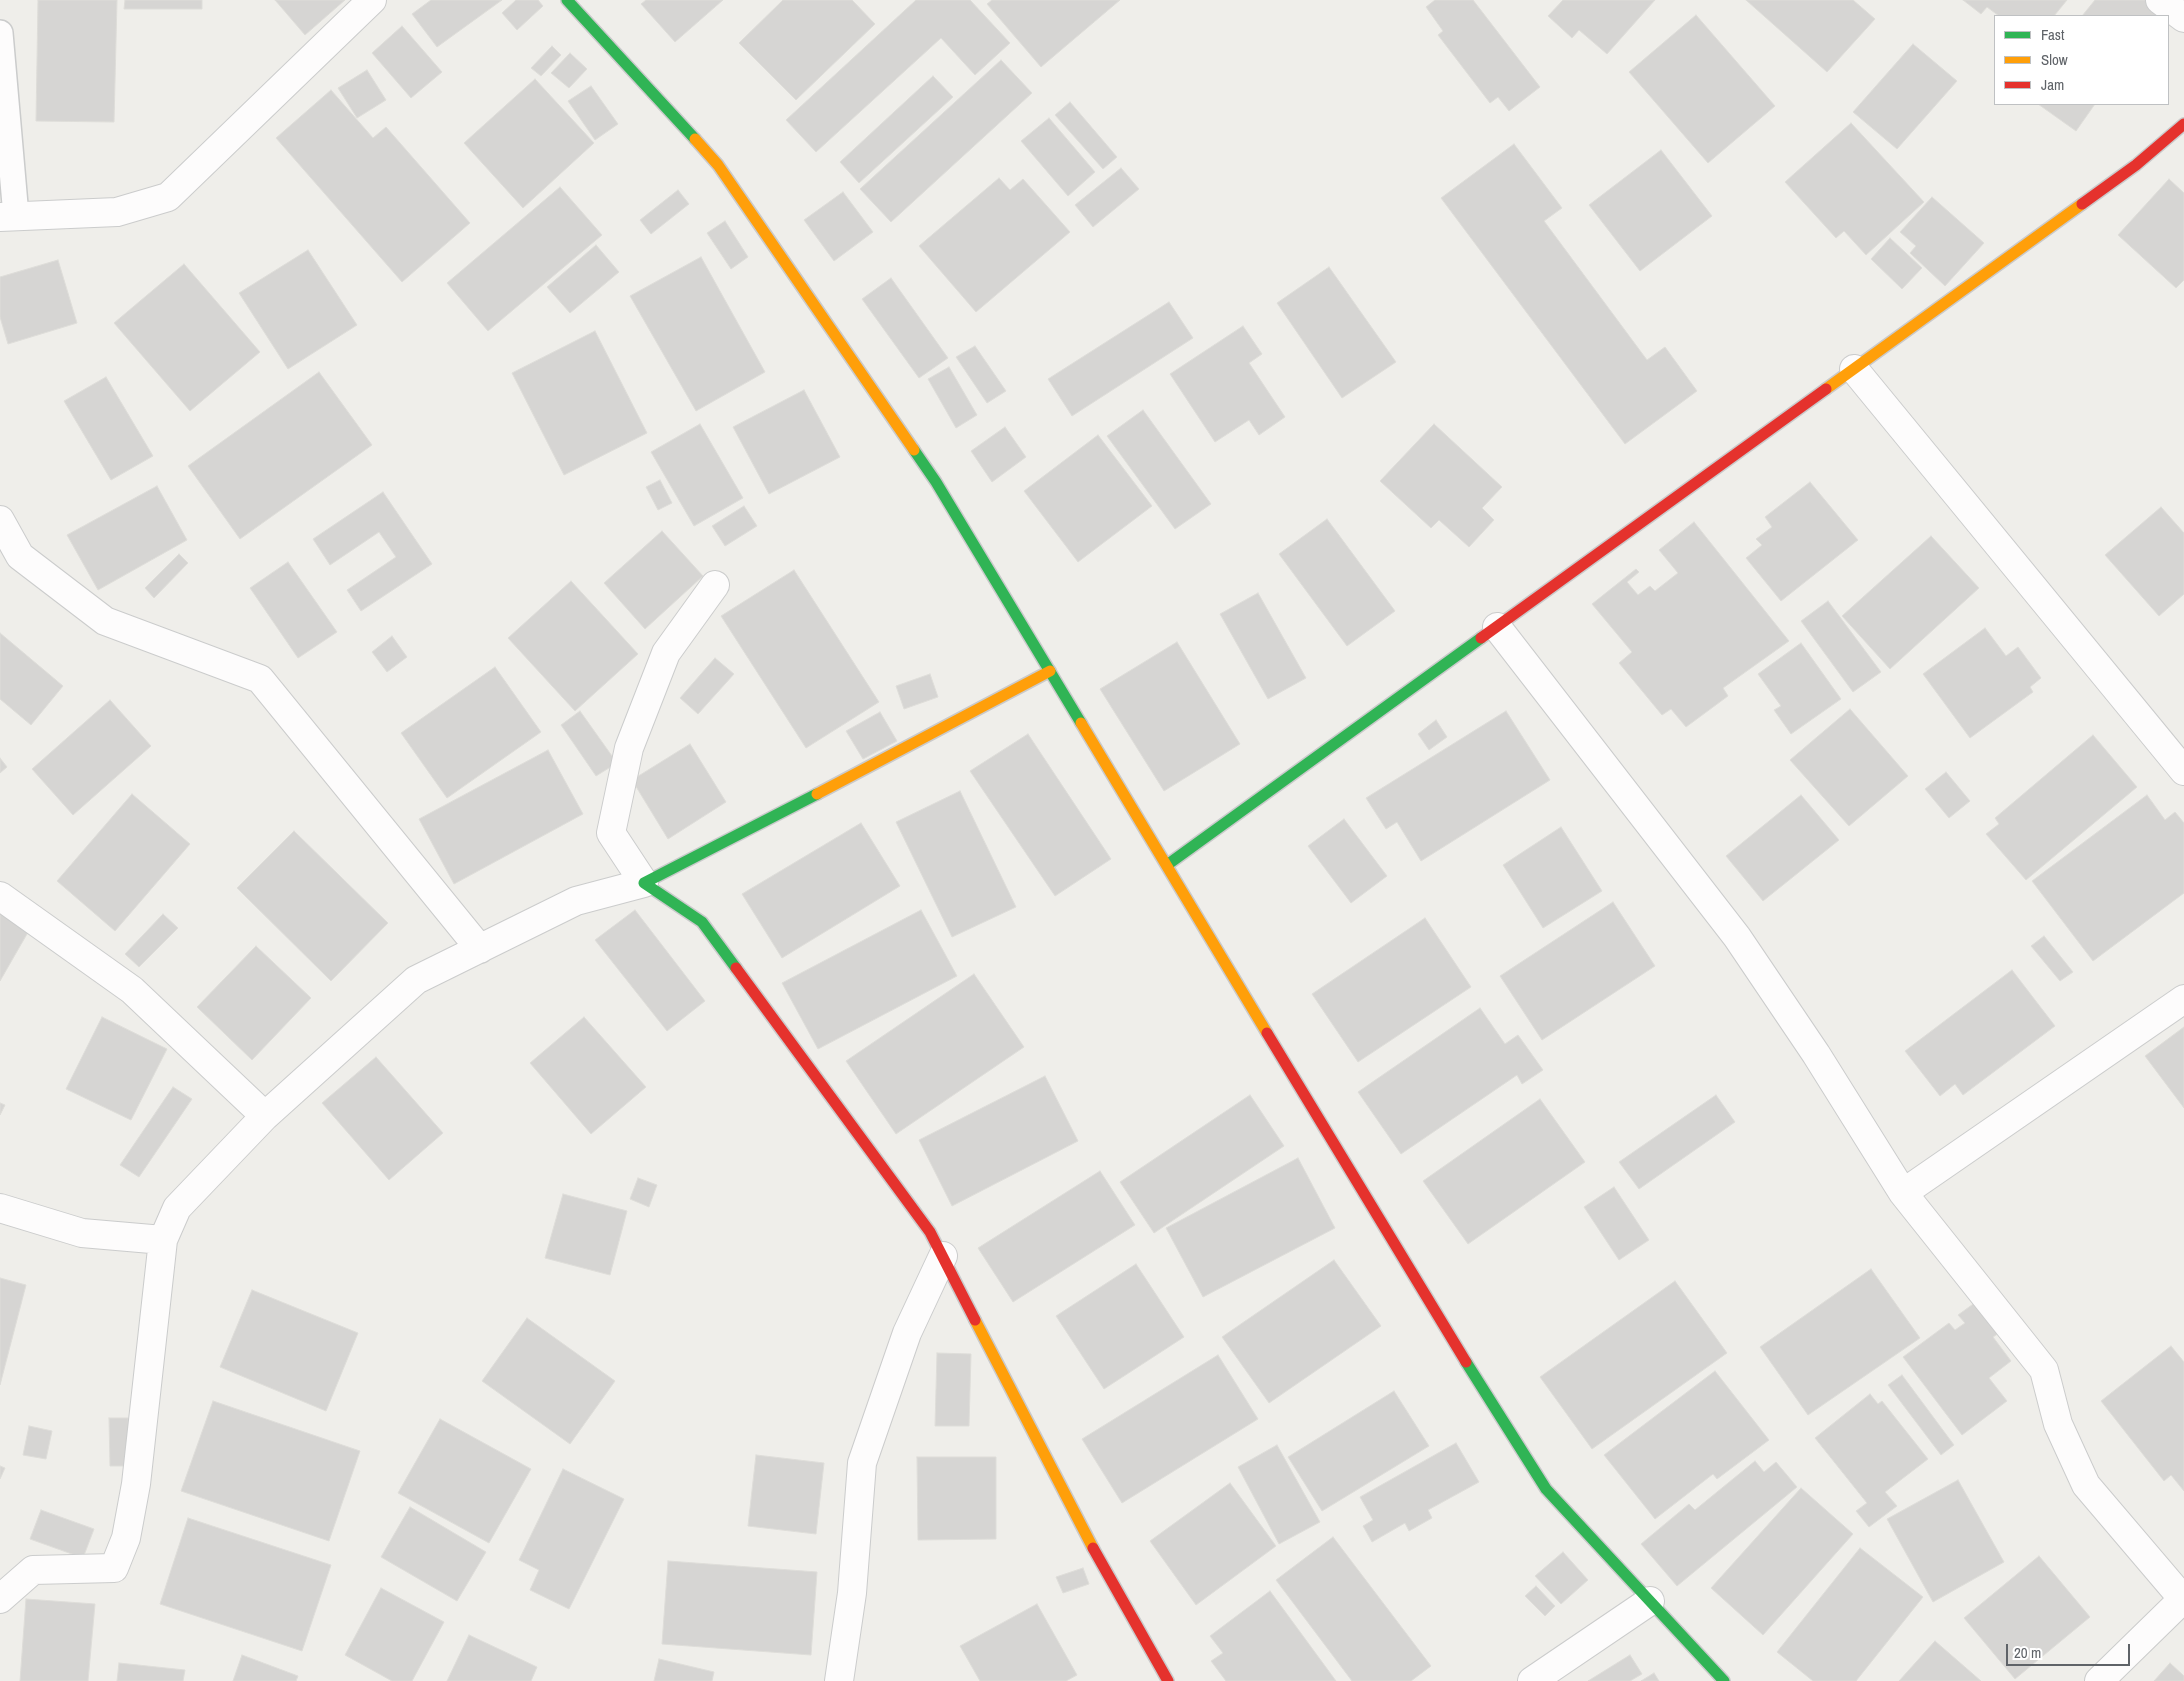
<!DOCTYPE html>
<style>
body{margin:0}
#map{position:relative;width:2184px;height:1681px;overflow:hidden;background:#efeeea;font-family:"Archivo Narrow",sans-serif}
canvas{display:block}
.legend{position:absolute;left:1994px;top:15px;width:175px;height:90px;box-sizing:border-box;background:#fff;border:1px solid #bfc1c3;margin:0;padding:6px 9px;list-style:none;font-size:15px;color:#5f6368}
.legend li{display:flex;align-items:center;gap:10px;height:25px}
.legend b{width:25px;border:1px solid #bfc1c3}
.scale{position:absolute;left:2006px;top:1644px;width:124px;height:22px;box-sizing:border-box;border:2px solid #5f6368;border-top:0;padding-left:6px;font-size:15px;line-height:18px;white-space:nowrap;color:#5f6368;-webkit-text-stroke:4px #fff;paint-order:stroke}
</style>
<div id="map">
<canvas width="2184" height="1681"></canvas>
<ul class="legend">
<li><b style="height:6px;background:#30b455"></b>Fast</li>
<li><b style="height:6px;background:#ff9f0a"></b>Slow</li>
<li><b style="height:6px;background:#e5322d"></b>Jam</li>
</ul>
<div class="scale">20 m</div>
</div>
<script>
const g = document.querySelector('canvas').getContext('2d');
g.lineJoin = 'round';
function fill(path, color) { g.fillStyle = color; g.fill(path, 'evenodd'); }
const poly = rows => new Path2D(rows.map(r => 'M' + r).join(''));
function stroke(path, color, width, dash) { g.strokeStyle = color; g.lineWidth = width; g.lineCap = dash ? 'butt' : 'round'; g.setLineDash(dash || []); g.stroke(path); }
const building = poly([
 [38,0,117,0,114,122,36,121,38,0],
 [125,0,202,0,202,9,124,9,125,0],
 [275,0,345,0,305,35,275,0],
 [431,0,502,0,437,47,412,14,431,0],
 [516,0,538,0,543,6,517,30,502,13,516,0],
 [646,0,723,0,675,42,641,4,646,0],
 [783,0,852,0,875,24,796,100,739,43,783,0],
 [916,0,970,0,1010,43,975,75,941,38,816,152,786,120,916,0],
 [992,0,1120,0,1041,67,987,4,992,0],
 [1435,0,1473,0,1540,87,1509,111,1498,97,1490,103,1438,35,1443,31,1426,7,1435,0],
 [1563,0,1655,0,1607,54,1579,30,1572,38,1548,16,1563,0],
 [1746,0,1853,0,1875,19,1827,72,1746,0],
 [1963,0,2067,0,2054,16,1999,16,1987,7,1981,14,1963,0],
 [2095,0,2146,0,2165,16,2082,16,2095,0],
 [1696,15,1775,106,1708,163,1629,72,1696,15],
 [402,26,442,72,411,98,372,53,402,26],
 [1913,44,1957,81,1897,149,1853,112,1913,44],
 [552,46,561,55,541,76,531,68,552,46],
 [570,53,587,69,569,88,551,73,570,53],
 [1001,60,1032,93,891,222,860,189,1001,60],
 [367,70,386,100,357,118,338,88,367,70],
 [933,76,953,97,859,183,840,162,933,76],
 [535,79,594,143,523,208,464,143,535,79],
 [591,86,618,124,595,140,568,101,591,86],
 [331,90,373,138,386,127,470,223,402,282,276,138,331,90],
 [1070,102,1117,157,1103,169,1055,115,1070,102],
 [2038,104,2095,104,2076,131,2038,104],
 [1049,118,1095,172,1068,196,1021,141,1049,118],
 [1851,123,1924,202,1866,255,1844,231,1836,238,1785,182,1851,123],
 [1514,144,1562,208,1544,221,1647,360,1665,347,1697,391,1625,444,1441,198,1514,144],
 [1661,150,1712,216,1640,271,1589,205,1661,150],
 [1121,168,1139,189,1093,227,1075,205,1121,168],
 [999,178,1010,190,1023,179,1070,232,976,312,919,246,999,178],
 [2169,179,2184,193,2184,280,2176,288,2118,235,2169,179],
 [560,187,602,235,488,331,447,283,560,187],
 [678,190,689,204,651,234,640,220,678,190],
 [843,192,873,232,834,261,804,220,843,192],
 [1932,197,1984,243,1945,286,1910,253,1916,246,1900,232,1932,197],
 [725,221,748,257,731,269,707,233,725,221],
 [1890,238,1922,268,1902,289,1871,259,1890,238],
 [596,245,619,272,570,313,547,287,596,245],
 [308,250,357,325,288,369,239,293,308,250],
 [701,257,765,372,696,411,630,296,701,257],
 [58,260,77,323,8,344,0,317,0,277,58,260],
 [184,264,260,352,190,411,114,323,184,264],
 [1329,267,1396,362,1342,398,1277,303,1329,267],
 [891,278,948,358,919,378,862,299,891,278],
 [1169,302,1193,338,1072,416,1048,379,1169,302],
 [1243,326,1262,354,1249,363,1285,417,1259,435,1249,420,1215,442,1170,374,1243,326],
 [595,331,647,433,564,475,512,373,595,331],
 [975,346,1006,391,987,403,956,357,975,346],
 [949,367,977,415,956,428,928,379,949,367],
 [319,372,372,445,240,539,188,466,319,372],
 [106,377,153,456,111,480,64,401,106,377],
 [804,390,840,457,769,494,733,427,804,390],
 [1143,410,1211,504,1175,529,1107,436,1143,410],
 [700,424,743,498,694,526,651,452,700,424],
 [1434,424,1502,487,1482,508,1494,520,1469,547,1439,520,1431,528,1380,481,1434,424],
 [1005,427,1026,457,992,482,971,451,1005,427],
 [1098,435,1152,506,1078,562,1024,491,1098,435],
 [660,480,672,503,658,510,646,487,660,480],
 [1810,482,1858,540,1781,601,1746,558,1762,545,1756,539,1772,527,1765,517,1810,482],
 [157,486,187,540,98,590,67,535,157,486],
 [383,492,432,564,361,611,347,590,396,557,379,532,330,565,313,539,383,492],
 [744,506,757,526,725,546,712,526,744,506],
 [2161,507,2184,533,2184,594,2159,616,2105,555,2161,507],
 [1327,519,1395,611,1347,646,1279,554,1327,519],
 [1694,522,1789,641,1723,688,1728,696,1686,727,1671,709,1662,715,1619,663,1632,652,1592,604,1636,569,1639,572,1627,582,1638,595,1650,586,1655,591,1678,573,1659,550,1694,522],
 [662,531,703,576,645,629,604,583,662,531],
 [1931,536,1979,588,1890,669,1842,616,1931,536],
 [179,554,188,563,154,598,145,588,179,554],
 [288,562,337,632,298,658,250,588,288,562],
 [794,570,879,702,806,748,721,616,794,570],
 [571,581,638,654,575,711,508,638,571,581],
 [1258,593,1306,678,1268,699,1220,614,1258,593],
 [1828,601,1881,672,1853,692,1801,621,1828,601],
 [1985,628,2006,656,2018,647,2041,678,2030,687,2033,692,1970,738,1923,674,1985,628],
 [0,633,63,686,31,725,0,699,0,633],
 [392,636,407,657,387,672,372,652,392,636],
 [1177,642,1240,744,1164,791,1100,689,1177,642],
 [1801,643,1841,699,1791,734,1774,710,1781,706,1758,674,1801,643],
 [715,658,734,674,698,714,680,698,715,658],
 [495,667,541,732,447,798,401,733,495,667],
 [930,674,938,697,904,709,896,686,930,674],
 [110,700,151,746,73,815,32,769,110,700],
 [1850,709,1908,776,1849,826,1790,760,1850,709],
 [580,711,617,763,596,776,561,725,580,711],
 [1506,711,1550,780,1421,861,1397,822,1386,829,1366,798,1506,711],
 [880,712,897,741,863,759,846,731,880,712],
 [1436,720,1447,737,1429,750,1418,734,1436,720],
 [1028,734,1111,859,1055,896,970,771,1028,734],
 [2093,735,2137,787,2026,880,1986,834,1999,824,1995,818,2093,735],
 [690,744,726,802,668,839,632,780,690,744],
 [548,750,583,814,454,884,419,819,548,750],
 [0,758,7,767,0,773,0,758],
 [1946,772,1970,801,1949,818,1925,789,1946,772],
 [960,791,1016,907,952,937,896,822,960,791],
 [132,794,190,844,115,931,57,881,132,794],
 [1801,795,1839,840,1763,901,1726,856,1801,795],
 [2147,795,2165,820,2175,812,2184,823,2184,893,2093,961,2032,881,2147,795],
 [1344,819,1387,876,1351,903,1308,846,1344,819],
 [861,823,900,886,782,958,742,894,861,823],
 [1561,827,1602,891,1543,928,1503,865,1561,827],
 [294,831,388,923,331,981,237,888,294,831],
 [1613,902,1655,966,1542,1040,1500,976,1613,902],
 [0,909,31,927,0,981,0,909],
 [635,910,705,1001,667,1031,595,940,635,910],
 [921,910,957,976,818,1049,782,983,921,910],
 [163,914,178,928,139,967,125,954,163,914],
 [1425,918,1471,987,1358,1062,1312,994,1425,918],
 [2044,936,2073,972,2060,981,2031,946,2044,936],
 [256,946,311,998,252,1060,197,1007,256,946],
 [2012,970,2055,1026,1963,1095,1955,1084,1940,1096,1905,1051,2012,970],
 [974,974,1024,1047,896,1134,846,1061,974,974],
 [1480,1008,1505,1044,1518,1035,1543,1070,1522,1084,1517,1075,1401,1154,1358,1092,1480,1008],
 [102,1017,167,1049,131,1120,66,1089,102,1017],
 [584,1017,646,1087,591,1134,530,1063,584,1017],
 [2184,1027,2184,1108,2145,1056,2184,1027],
 [376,1057,443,1133,389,1180,322,1103,376,1057],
 [1045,1076,1078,1141,952,1206,919,1140,1045,1076],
 [173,1087,192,1099,139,1177,120,1165,173,1087],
 [1250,1095,1284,1146,1154,1233,1120,1182,1250,1095],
 [1716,1095,1735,1122,1639,1189,1619,1162,1716,1095],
 [1540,1099,1585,1162,1468,1244,1423,1181,1540,1099],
 [0,1103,5,1105,0,1115,0,1103],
 [1298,1158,1335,1228,1203,1297,1166,1228,1298,1158],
 [1100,1171,1135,1225,1013,1302,978,1248,1100,1171],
 [638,1178,657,1185,649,1207,630,1199,638,1178],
 [1614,1187,1649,1240,1619,1260,1584,1207,1614,1187],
 [563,1194,627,1211,610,1275,545,1258,563,1194],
 [1334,1260,1381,1326,1269,1403,1222,1337,1334,1260],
 [1136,1264,1184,1337,1104,1389,1056,1316,1136,1264],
 [1871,1269,1920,1338,1808,1415,1760,1347,1871,1269],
 [0,1278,26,1285,0,1385,0,1278],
 [1675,1281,1727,1353,1592,1449,1540,1377,1675,1281],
 [252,1290,358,1333,326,1411,220,1367,252,1290],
 [1976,1302,1999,1333,1993,1337,2011,1361,1989,1378,2007,1401,1962,1435,1903,1357,1949,1323,1955,1330,1965,1323,1958,1315,1976,1302],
 [527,1318,615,1381,570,1444,482,1381,527,1318],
 [2171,1346,2184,1362,2184,1491,2171,1475,2164,1481,2101,1401,2171,1346],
 [937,1353,971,1354,969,1426,935,1426,937,1353],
 [1218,1355,1258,1419,1122,1503,1082,1439,1218,1355],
 [1715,1371,1769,1440,1717,1479,1713,1474,1655,1519,1604,1455,1715,1371],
 [1902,1375,1954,1445,1941,1455,1888,1385,1902,1375],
 [1394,1391,1429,1446,1322,1511,1288,1457,1394,1391],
 [1870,1394,1878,1404,1882,1401,1928,1459,1885,1492,1897,1506,1869,1527,1856,1511,1867,1503,1815,1438,1870,1394],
 [213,1401,360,1451,329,1541,181,1491,213,1401],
 [109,1418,128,1418,129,1466,110,1466,109,1418],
 [440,1419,531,1469,489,1543,398,1493,440,1419],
 [29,1426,52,1431,46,1459,23,1455,29,1426],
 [1456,1443,1479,1482,1428,1510,1432,1518,1409,1531,1405,1523,1372,1542,1363,1526,1373,1520,1360,1497,1456,1443],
 [1277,1445,1320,1522,1279,1544,1238,1467,1277,1445],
 [756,1455,824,1463,816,1534,748,1526,756,1455],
 [917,1457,996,1457,996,1539,918,1540,917,1457],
 [1755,1461,1764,1472,1776,1462,1797,1487,1677,1586,1641,1544,1689,1504,1695,1510,1755,1461],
 [0,1466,5,1468,0,1479,0,1466],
 [563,1469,624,1499,569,1609,530,1590,539,1570,519,1560,563,1469],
 [1958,1480,2004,1562,1933,1602,1887,1519,1958,1480],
 [1230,1483,1276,1546,1196,1605,1150,1541,1230,1483],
 [1801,1488,1853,1534,1763,1635,1711,1588,1801,1488],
 [410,1507,486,1552,457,1601,381,1557,410,1507],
 [41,1510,94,1529,83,1558,30,1539,41,1510],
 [188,1518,331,1565,302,1651,160,1604,188,1518],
 [1333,1537,1431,1666,1411,1681,1352,1681,1276,1580,1333,1537],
 [1860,1548,1923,1597,1856,1681,1813,1681,1777,1652,1860,1548],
 [1563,1552,1588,1580,1561,1604,1535,1576,1563,1552],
 [2039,1556,2090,1617,2015,1679,1964,1618,2039,1556],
 [668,1561,817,1572,811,1655,662,1644,668,1561],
 [1083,1568,1089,1584,1063,1593,1056,1577,1083,1568],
 [1536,1586,1555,1606,1545,1616,1525,1596,1536,1586],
 [381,1588,444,1622,412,1681,392,1681,345,1655,381,1588],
 [1270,1591,1336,1681,1226,1681,1211,1661,1223,1653,1210,1636,1270,1591],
 [26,1599,95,1604,88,1681,20,1681,26,1599],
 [1037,1604,1077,1675,1066,1681,980,1681,960,1646,1037,1604],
 [469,1635,537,1667,531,1681,447,1681,469,1635],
 [1935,1641,1981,1681,1899,1681,1935,1641],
 [242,1655,298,1676,296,1681,233,1681,242,1655],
 [1630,1655,1642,1674,1630,1681,1588,1681,1630,1655],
 [659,1659,714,1672,712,1681,654,1681,659,1659],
 [119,1663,185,1670,183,1681,117,1681,119,1663],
 [2170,1663,2184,1676,2184,1681,2154,1681,2170,1663],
 [1654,1673,1659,1681,1641,1681,1654,1673]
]);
fill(building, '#d6d5d3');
stroke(building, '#deddd9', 1);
const lane = poly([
 [0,33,16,216]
]);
const street = poly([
 [2160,0,2184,18],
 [0,217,117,212,168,197,372,0],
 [1854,369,2184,771],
 [0,520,20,556,105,621,260,679,480,949],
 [1497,627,1737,937,1816,1054,1903,1193,2044,1370,2058,1424,2086,1485,2183,1599],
 [0,896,132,990,265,1116],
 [1903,1193,2184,999],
 [0,1208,82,1233,163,1240,177,1208,265,1116,416,980,576,901,644,883,611,833,629,748,666,653,715,585],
 [0,1599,33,1570,114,1568,126,1538,136,1484,163,1240],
 [839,1681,852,1593,862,1463,907,1333,943,1256],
 [1532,1681,1650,1601],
 [2099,1681,2184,1598]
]);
const fast = poly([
 [567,0,695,139],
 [914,450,936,482,1081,723],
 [1167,865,1481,638],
 [736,968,702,922,644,883,817,794],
 [1466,1362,1546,1489,1724,1681]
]);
const slow = poly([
 [695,139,718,165,914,450],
 [1826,389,2082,204],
 [1081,723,1267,1033],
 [817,794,1050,671],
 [975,1320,1093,1548]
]);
const jam = poly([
 [2082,204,2136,165,2184,124],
 [1481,638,1826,389],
 [736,968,930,1232,975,1320],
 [1267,1033,1466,1362],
 [1093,1548,1168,1681]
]);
stroke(lane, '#cbcccc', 28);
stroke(street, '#cbcccc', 30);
stroke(fast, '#cacacb', 14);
stroke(slow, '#cacacb', 14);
stroke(jam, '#cacacb', 14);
stroke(lane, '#fdfcfc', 25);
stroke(street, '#fdfcfc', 28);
stroke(fast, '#30b455', 11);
stroke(slow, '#ff9f0a', 11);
stroke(jam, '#e5322d', 11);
</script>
